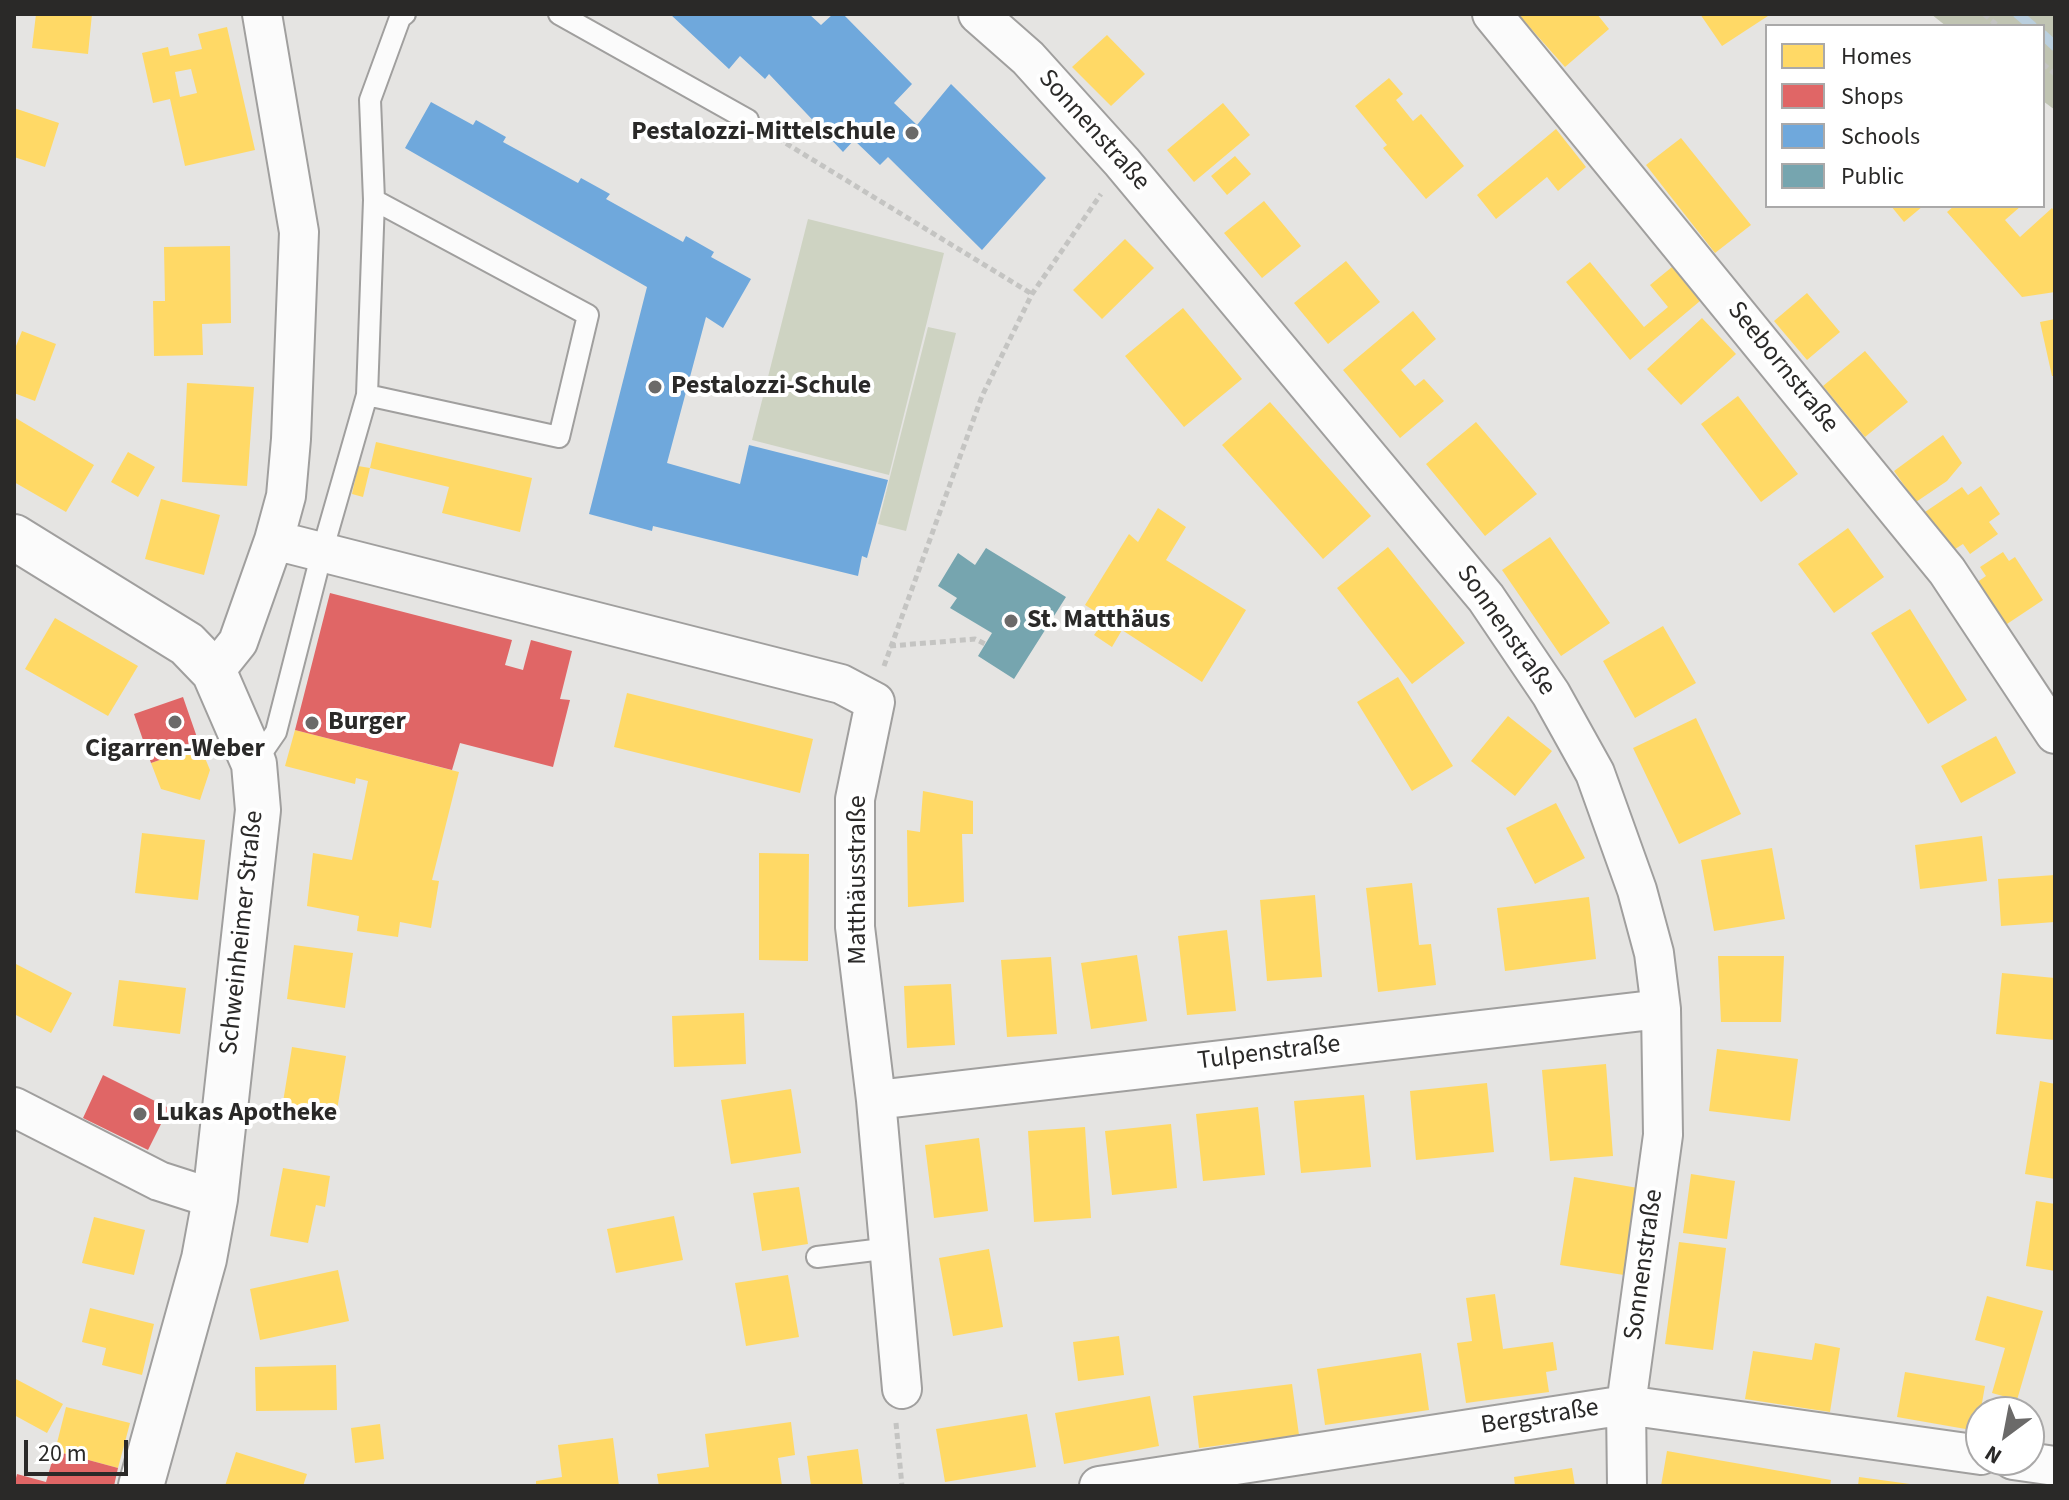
<!DOCTYPE html>
<meta charset="utf-8">
<style>
body{margin:0}
#map{position:relative;width:2069px;height:1500px;overflow:hidden;background:#e5e4e2;font-family:"Source Sans 3",sans-serif}
canvas{display:block}
.frame{position:absolute;inset:0;border:16px solid #2a2928;pointer-events:none}
.legend{position:absolute;left:1765px;top:24px;width:280px;height:184px;box-sizing:border-box;background:#fff;border:2px solid #aaa9a9;margin:0;padding:10px 14px;list-style:none;font-size:24px;color:#2a2928}
.legend li{display:flex;align-items:center;gap:16px;height:40px}
.legend b{width:40px;border:2px solid #aaa9a9}
.north{position:absolute;left:1965px;top:1396px;width:80px;height:80px;box-sizing:border-box;background:#fff;border:2px solid #aaa9a9;border-radius:50%;rotate:212deg;font-size:22px;font-weight:700;line-height:32px;text-align:center;color:#2a2928}
.north::after{content:'';display:block;margin:auto;width:28px;height:36px;background:#6b6a69;clip-path:polygon(50% 0,100% 100%,50% 72%,0 100%)}
.scale{position:absolute;left:24px;top:1440px;width:104px;height:36px;box-sizing:border-box;border:4px solid #2a2928;border-top:0;padding-left:10px;font-size:24px;line-height:28px;white-space:nowrap;color:#2a2928;-webkit-text-stroke:6px #fff;paint-order:stroke}
</style>
<div id="map">
<canvas width="2069" height="1500"></canvas>
<div class="frame"></div>
<ul class="legend">
<li><b style="height:22px;background:#ffd966"></b>Homes</li>
<li><b style="height:22px;background:#e06666"></b>Shops</li>
<li><b style="height:22px;background:#6fa8dc"></b>Schools</li>
<li><b style="height:22px;background:#76a5af"></b>Public</li>
</ul>
<div class="north">N</div>
<div class="scale">20 m</div>
</div>
<script>
const g = document.querySelector('canvas').getContext('2d');
g.lineJoin = 'round';
function fill(path, color) { g.fillStyle = color; g.fill(path, 'evenodd'); }
const poly = rows => new Path2D(rows.map(r => 'M' + r).join(''));
function stroke(path, color, width, dash) { g.strokeStyle = color; g.lineWidth = width; g.lineCap = dash ? 'butt' : 'round'; g.setLineDash(dash || []); g.stroke(path); }
function drawText(font, color, halo, rows, align = 'center') {
  g.font = font + ' "Source Sans 3",sans-serif'; g.lineWidth = 8; g.setLineDash([]); g.textBaseline = 'middle'; g.strokeStyle = halo; g.fillStyle = color; for (const [text, x, y, turn = 0] of rows) {
    g.save(); g.translate(x, y); g.rotate((+turn || 0) * Math.PI / 180); g.textAlign = isNaN(turn) ? turn : align; if (halo) g.strokeText(text, 0, 0); g.fillText(text, 0, 0); g.restore();
  }
}
fill(poly([
 [808,219,944,253,889,475,752,440],
 [928,327,956,333,906,531,878,524]
]), '#ced3c2');
fill(poly([
 [1931,14,2055,14,2055,110,2043,101,2043,26,1946,26]
]), '#c0c4b2');
fill(poly([
 [36,14,92,14,88,54,32,48],
 [1518,14,1597,14,1609,29,1565,67],
 [1700,14,1771,14,1722,46],
 [227,27,255,150,185,166,170,99,153,103,142,53,168,47,170,56,202,49,198,34],
 [191,69,197,93,180,97,175,72],
 [1107,35,1145,74,1111,106,1072,67],
 [1389,78,1403,94,1396,100,1413,121,1421,114,1464,166,1426,199,1383,148,1387,145,1355,106],
 [1223,103,1250,135,1194,182,1167,150],
 [14,108,59,123,45,167,14,157],
 [1556,129,1586,167,1558,191,1547,177,1496,219,1477,195],
 [1681,138,1751,225,1715,253,1646,165],
 [1235,156,1251,174,1227,195,1211,176],
 [1264,201,1301,246,1262,278,1224,233],
 [1891,206,1923,206,1904,222],
 [1954,206,2021,206,2005,220,2020,237,2052,208,2055,212,2055,292,2022,297,1947,212],
 [1125,239,1154,268,1102,319,1073,290],
 [230,246,231,323,202,324,203,355,154,356,153,301,165,301,164,247],
 [1346,261,1380,302,1328,344,1294,303],
 [1590,262,1644,327,1668,307,1650,285,1672,267,1700,301,1630,360,1566,282],
 [1807,293,1840,332,1807,360,1774,321],
 [1183,308,1242,379,1184,427,1125,356],
 [1413,311,1436,339,1401,370,1415,386,1424,379,1444,401,1400,438,1343,370],
 [1702,318,1736,354,1681,405,1647,369],
 [2055,319,2055,376,2052,376,2040,322],
 [22,331,56,344,35,401,14,393,14,351],
 [1865,351,1908,402,1865,437,1823,386],
 [187,383,254,387,247,486,182,482],
 [1738,396,1798,474,1761,502,1701,424],
 [1270,402,1371,516,1323,559,1222,445],
 [14,417,94,465,66,512,14,482],
 [1476,422,1537,494,1485,536,1426,464],
 [1943,435,1962,463,1947,481,1916,502,1894,471],
 [376,442,532,478,520,532,442,513,449,487,370,468],
 [128,452,155,467,138,497,111,482],
 [358,466,370,468,363,497,352,494],
 [1981,486,2000,514,1989,522,1998,534,1970,554,1963,544,1952,551,1925,512,1962,487,1968,495],
 [161,499,220,515,204,575,145,559],
 [1158,508,1186,527,1166,560,1246,610,1202,682,1122,630,1112,647,1094,635,1106,618,1085,605,1129,534,1138,542],
 [1848,528,1884,577,1834,613,1798,564],
 [1550,537,1610,623,1561,656,1502,570],
 [1388,547,1465,643,1412,684,1337,588],
 [2003,552,2009,561,2015,557,2043,600,2001,628,1973,585,1986,576,1980,567],
 [1910,609,1967,700,1928,724,1871,633],
 [55,618,138,666,108,716,25,669],
 [1663,626,1696,683,1635,718,1603,661],
 [1398,677,1453,766,1412,791,1357,702],
 [627,693,813,739,800,793,614,747],
 [1508,716,1552,751,1515,796,1471,761],
 [1696,718,1741,814,1679,844,1633,748],
 [295,730,459,772,432,880,439,881,431,928,400,922,398,937,357,931,359,916,307,906,313,853,352,860,368,781,356,778,355,784,285,766],
 [1996,736,2016,773,1961,803,1941,766],
 [200,746,210,770,200,800,161,789,151,763],
 [923,791,973,801,973,834,962,834,964,902,908,907,907,830,920,832],
 [1556,803,1585,858,1535,884,1506,828],
 [142,833,205,840,198,900,135,893],
 [1982,836,1987,881,1920,889,1915,845],
 [1772,848,1785,919,1714,931,1701,860],
 [759,853,809,854,808,961,759,960],
 [2055,875,2055,922,2001,926,1998,879],
 [1412,883,1419,945,1431,944,1436,985,1378,992,1366,888],
 [1315,895,1322,977,1267,981,1260,900],
 [1589,897,1596,959,1505,971,1497,908],
 [1227,930,1236,1011,1187,1015,1178,936],
 [294,945,353,953,345,1008,287,999],
 [1137,955,1147,1021,1091,1029,1081,963],
 [1718,956,1784,956,1781,1022,1721,1022],
 [1051,957,1057,1034,1007,1037,1001,960],
 [14,963,72,993,51,1033,14,1014],
 [2002,973,2055,978,2055,1040,1996,1034],
 [119,980,186,988,180,1034,113,1026],
 [951,984,955,1045,907,1048,904,986],
 [744,1013,746,1064,674,1067,672,1016],
 [292,1047,346,1056,336,1116,282,1108],
 [1717,1049,1798,1059,1790,1121,1709,1111],
 [1606,1064,1613,1156,1550,1161,1542,1070],
 [2040,1081,2055,1084,2055,1179,2025,1174],
 [1487,1083,1494,1152,1416,1160,1410,1091],
 [791,1089,801,1153,731,1164,721,1100],
 [1364,1095,1371,1167,1301,1173,1294,1101],
 [1258,1107,1265,1175,1203,1181,1196,1114],
 [1171,1124,1177,1188,1112,1195,1105,1131],
 [1085,1127,1091,1218,1034,1222,1028,1131],
 [979,1138,988,1211,934,1218,925,1145],
 [283,1168,330,1176,325,1207,316,1205,308,1243,270,1236],
 [1691,1174,1735,1181,1727,1239,1683,1233],
 [1574,1177,1638,1188,1624,1275,1560,1265],
 [799,1187,808,1244,762,1251,753,1193],
 [2036,1201,2055,1204,2055,1271,2026,1266],
 [674,1216,683,1260,616,1273,607,1229],
 [94,1217,145,1230,134,1275,82,1263],
 [1679,1242,1726,1248,1713,1350,1665,1344],
 [989,1249,1003,1327,953,1336,939,1258],
 [338,1270,349,1321,260,1340,250,1289],
 [788,1275,799,1337,746,1346,735,1283],
 [1495,1294,1503,1349,1553,1342,1557,1370,1546,1372,1549,1392,1466,1403,1457,1343,1472,1341,1466,1298],
 [1987,1296,2043,1311,2017,1400,1992,1393,2005,1348,1975,1340],
 [90,1308,154,1324,142,1375,102,1365,106,1348,82,1342],
 [1119,1336,1124,1375,1078,1381,1073,1342],
 [1815,1343,1840,1348,1830,1412,1745,1399,1753,1351,1812,1360],
 [1421,1353,1429,1410,1325,1425,1317,1369],
 [336,1365,337,1410,256,1411,255,1367],
 [1905,1372,1985,1386,1977,1431,1897,1417],
 [14,1378,63,1404,47,1433,14,1415],
 [1292,1384,1299,1435,1199,1448,1193,1396],
 [1150,1396,1159,1446,1064,1464,1055,1413],
 [66,1407,130,1423,118,1468,55,1451],
 [1027,1414,1036,1467,945,1482,936,1429],
 [791,1422,795,1455,778,1458,782,1486,659,1486,657,1474,709,1467,705,1434],
 [380,1424,384,1459,355,1463,351,1428],
 [613,1438,619,1486,536,1486,536,1481,562,1477,558,1445],
 [858,1449,863,1486,811,1486,807,1456],
 [1667,1451,1831,1480,1830,1486,1661,1486],
 [236,1452,307,1474,303,1486,225,1486],
 [1572,1468,1575,1486,1515,1486,1514,1477],
 [1859,1477,1910,1484,1910,1486,1858,1486]
]), '#ffd966');
fill(poly([
 [330,593,512,640,505,665,523,670,531,640,572,651,560,699,570,700,553,767,460,743,452,770,295,730],
 [183,697,200,746,151,763,134,714],
 [103,1075,169,1108,148,1150,83,1118],
 [55,1451,118,1468,114,1486,14,1486,17,1474,46,1482]
]), '#e06666');
fill(poly([
 [670,14,809,14,821,25,833,14,843,14,912,84,894,103,917,125,951,84,1046,178,982,250,888,157,880,165,854,140,843,152,769,74,765,79,740,56,729,69],
 [431,102,473,125,476,120,506,137,503,142,578,183,581,178,610,194,606,199,683,242,686,236,714,252,711,257,751,279,723,328,706,317,667,463,740,484,749,445,888,480,867,558,862,556,858,576,653,526,652,531,589,514,647,287,405,148]
]), '#6fa8dc');
fill(poly([
 [986,548,1066,597,1014,679,978,656,992,633,950,608,957,598,938,586,958,553,975,565]
]), '#76a5af');
stroke(poly([
 [2018,14,2032,26],
 [2043,35,2055,46]
]), '#bacfde', 10);
const lane = poly([
 [559,14,748,120],
 [367,395,559,437,588,315,374,200],
 [254,764,276,732,322,552,367,395,374,200,370,100,400,18,405,14],
 [817,1257,891,1248]
]);
const street = poly([
 [978,14,1028,58,1122,162,1486,598,1551,694,1595,773,1637,890,1654,953,1661,1009,1663,1135,1626,1405,1627,1486],
 [1492,14,1947,571,2055,734],
 [274,540,841,684,875,702,855,799,855,927,876,1100,902,1389],
 [214,672,238,642,274,540,286,496,291,439,299,232,262,14],
 [876,1100,1661,1009],
 [14,1107,159,1181,215,1199],
 [2013,1460,2055,1466],
 [1099,1486,1626,1405,1981,1455]
]);
const secondary = poly([
 [14,537,187,644,214,672,254,764,258,810,215,1199,204,1259,141,1486]
]);
stroke(lane, '#a09f9e', 24);
stroke(street, '#a09f9e', 42);
stroke(secondary, '#a09f9e', 48);
stroke(poly([
 [1984,14,1998,26],
 [2043,64,2055,74],
 [769,133,1032,294],
 [890,646,975,639,985,644],
 [884,666,982,396,1032,294,1101,194],
 [896,1423,902,1486]
]), '#c4c4c2', 5, [6, 4]);
stroke(lane, '#fbfbfb', 20);
stroke(street, '#fbfbfb', 38);
stroke(secondary, '#fbfbfb', 44);
for (const [x, y, r, color] of [
 [912,133,8,"#6b6a69"],
 [655,387,8,"#6b6a69"],
 [1011,621,8,"#6b6a69"],
 [175,722,8,"#6b6a69"],
 [312,723,8,"#6b6a69"],
 [140,1114,8,"#6b6a69"]
]) { const dot = new Path2D(); dot.arc(x, y, r, 0, 2 * Math.PI); g.fillStyle = color; g.fill(dot); stroke(dot, '#fff', 3); }
drawText('26px', '#2a2928', '#fff', [
 ["Sonnenstraße",1093,131,48],
 ["Seebornstraße",1782,368,51],
 ["Sonnenstraße",1505,631,55],
 ["Matthäusstraße",859,880,-90],
 ["Schweinheimer Straße",243,933,-84],
 ["Tulpenstraße",1269,1054,-7],
 ["Sonnenstraße",1645,1265,-82],
 ["Bergstraße",1540,1418,-9]
]);
drawText('bold 26px', '#2a2928', '#fff', [
 ["Pestalozzi-Mittelschule",896,133,"right"],
 ["Pestalozzi-Schule",671,387],
 ["St. Matthäus",1027,621],
 ["Burger",328,723],
 ["Cigarren-Weber",175,750,"center"],
 ["Lukas Apotheke",156,1114]
], 'left');
</script>
